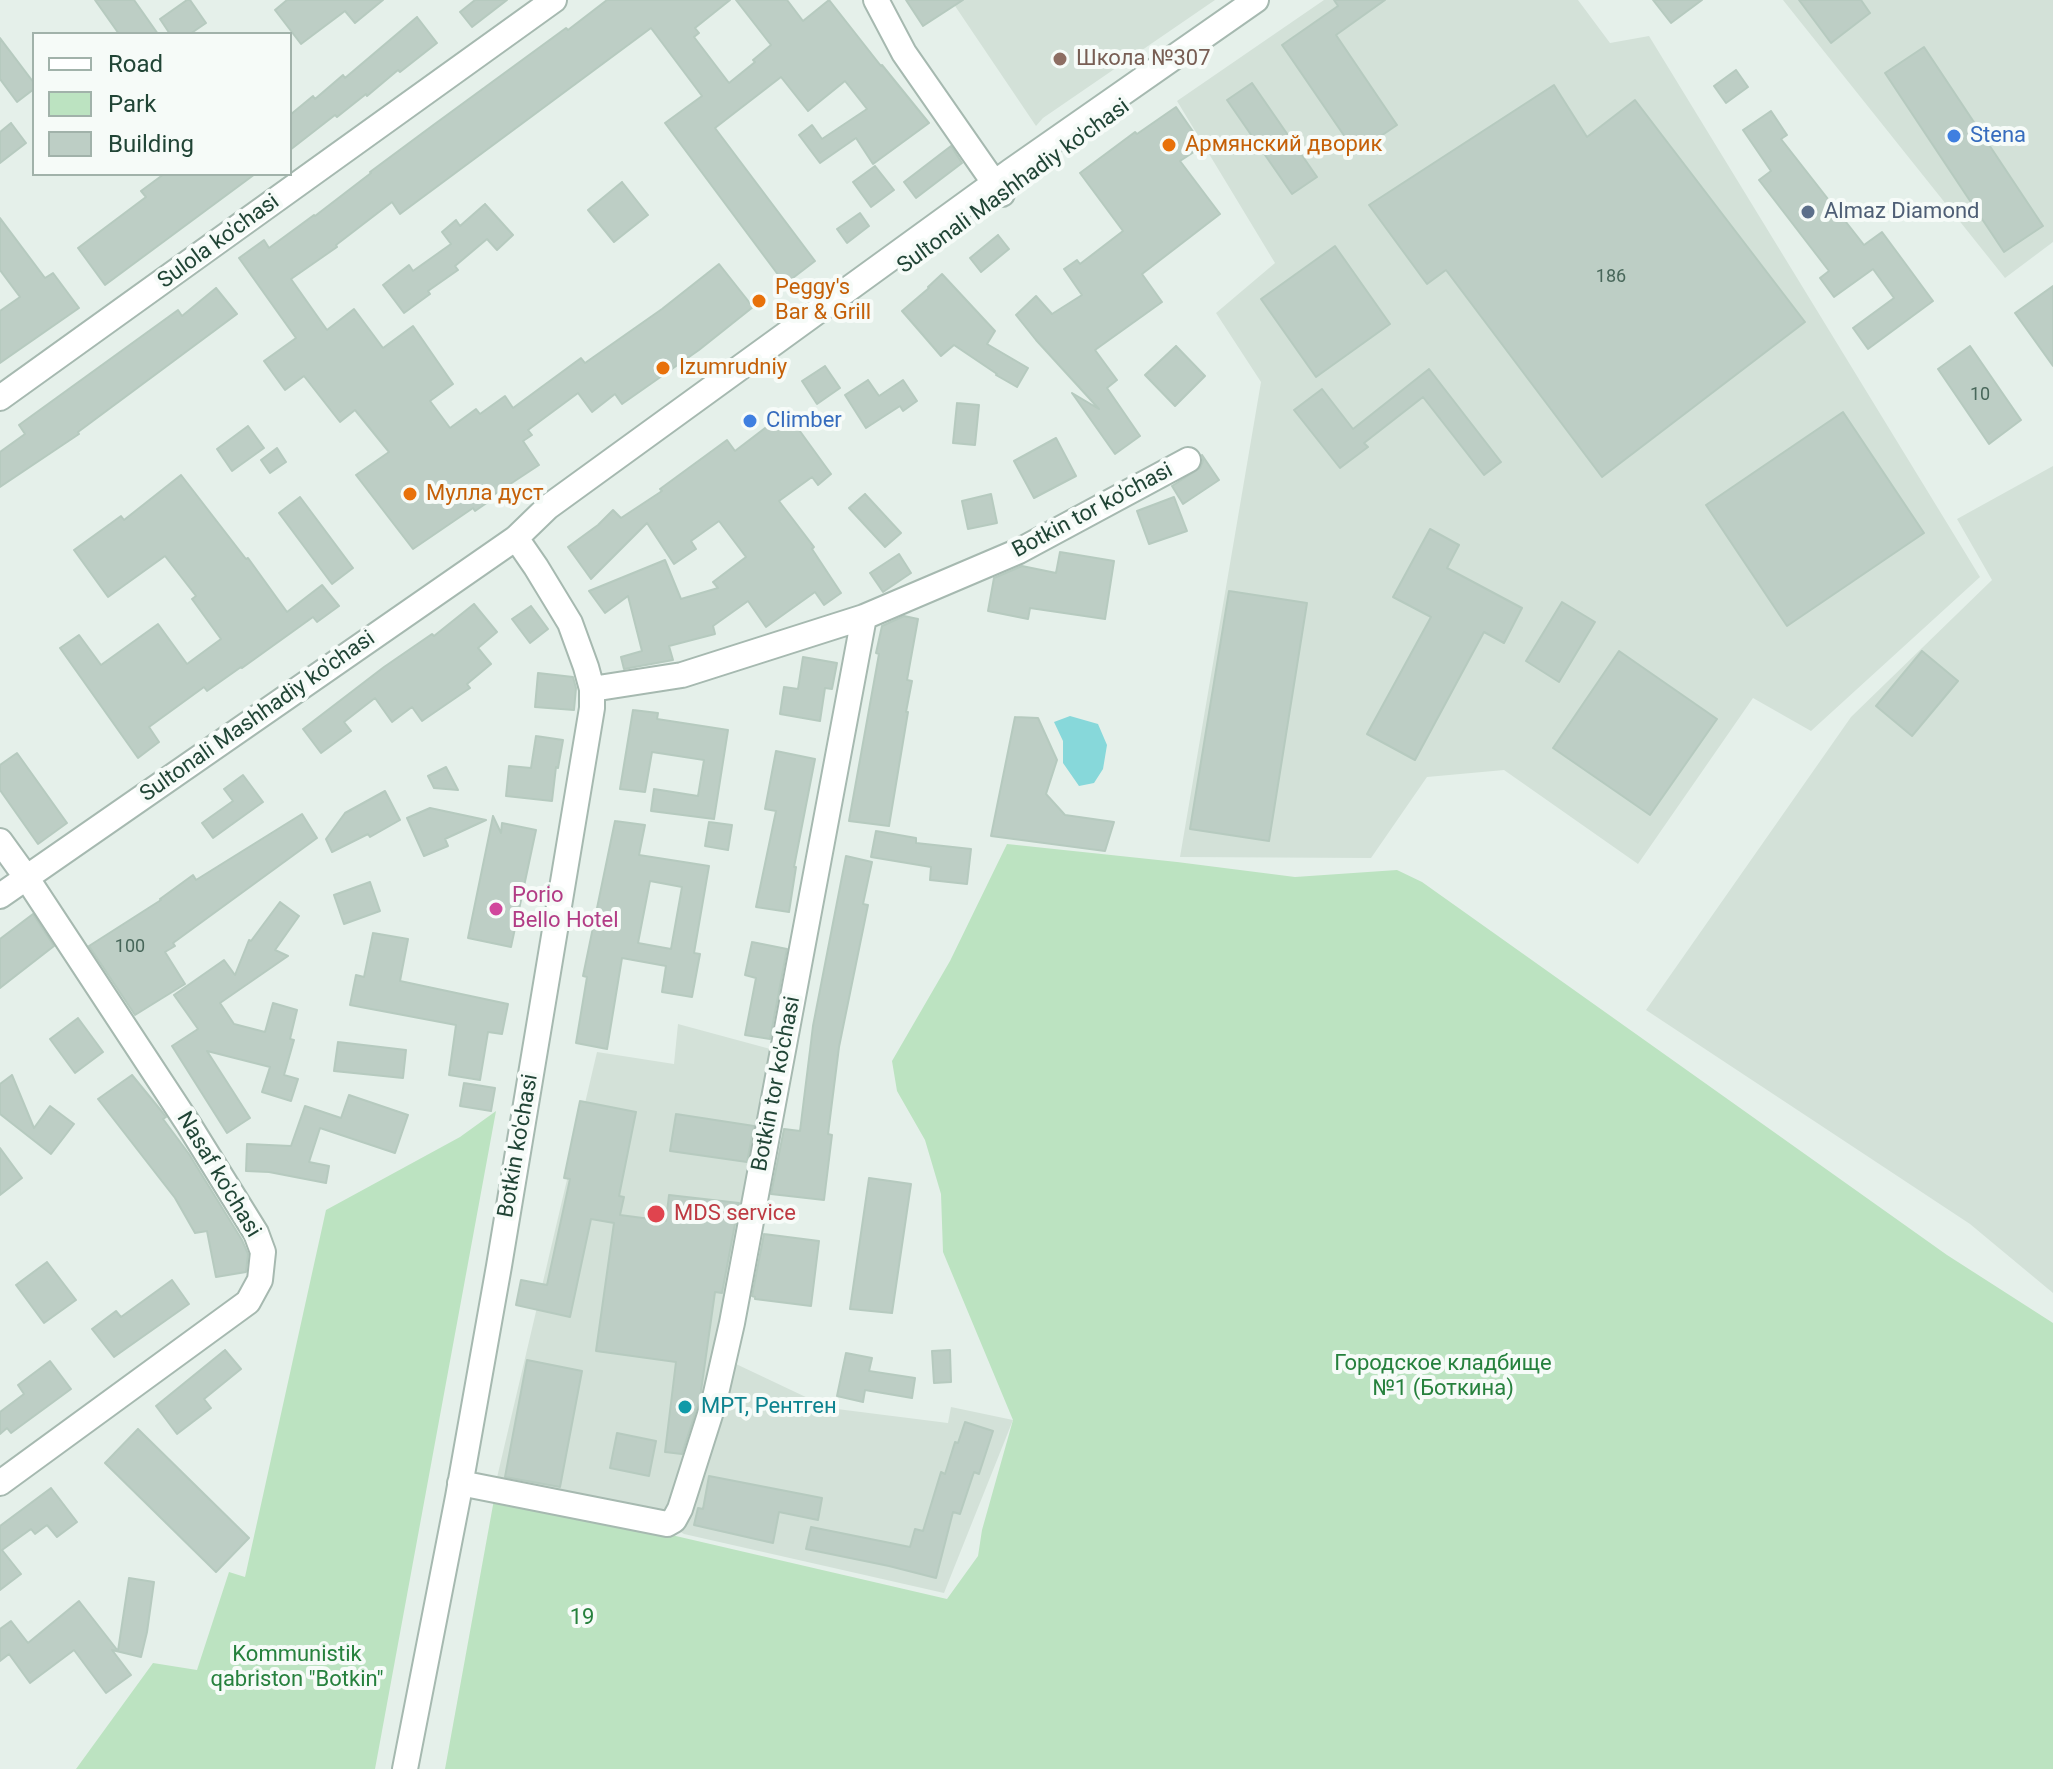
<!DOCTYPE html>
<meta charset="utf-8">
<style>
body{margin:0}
#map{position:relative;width:2053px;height:1769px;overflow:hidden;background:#e5f0ea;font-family:Roboto,sans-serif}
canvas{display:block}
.legend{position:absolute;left:32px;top:32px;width:260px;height:144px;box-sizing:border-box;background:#f6fbf8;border:2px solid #a1b2aa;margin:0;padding:10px 14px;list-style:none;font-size:24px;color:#214536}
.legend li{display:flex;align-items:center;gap:16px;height:40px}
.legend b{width:40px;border:2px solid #a1b2aa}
</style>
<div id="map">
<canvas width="2053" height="1769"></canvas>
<ul class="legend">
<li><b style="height:10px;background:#fff"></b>Road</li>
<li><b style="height:22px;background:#bce3c1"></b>Park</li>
<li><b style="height:22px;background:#bdcec5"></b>Building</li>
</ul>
</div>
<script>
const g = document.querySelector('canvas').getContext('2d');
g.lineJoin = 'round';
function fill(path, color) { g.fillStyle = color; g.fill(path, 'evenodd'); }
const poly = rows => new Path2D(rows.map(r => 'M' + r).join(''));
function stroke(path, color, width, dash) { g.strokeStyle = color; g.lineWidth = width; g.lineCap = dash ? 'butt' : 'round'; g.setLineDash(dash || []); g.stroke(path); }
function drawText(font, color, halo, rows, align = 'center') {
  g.font = font + ' Roboto,sans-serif'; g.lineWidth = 8; g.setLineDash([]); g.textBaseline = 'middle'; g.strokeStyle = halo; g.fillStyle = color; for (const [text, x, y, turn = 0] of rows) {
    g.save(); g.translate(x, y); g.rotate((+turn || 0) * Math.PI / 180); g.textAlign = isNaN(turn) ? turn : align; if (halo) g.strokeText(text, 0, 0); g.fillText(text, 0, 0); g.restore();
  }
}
fill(poly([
 [951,0,1215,0,1043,118,1036,126],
 [1324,0,1578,0,1610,43,1649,36,1980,577,1811,731,1753,698,1638,864,1504,770,1427,777,1371,858,1180,857,1261,382,1216,313,1275,263,1177,101],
 [1783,0,2053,0,2053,242,2005,278],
 [2053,466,2053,1293,1970,1224,1646,1010,1851,717,1992,580,1957,519],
 [678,1024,774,1050,736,1364,829,1408,948,1423,951,1407,1013,1420,944,1593,684,1534,667,1524,495,1486,597,1052,674,1064]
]), '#d3e1d8');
fill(poly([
 [1007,844,1177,862,1295,877,1397,870,1422,882,1947,1255,2053,1323,2053,1769,445,1769,495,1494,947,1599,978,1556,982,1530,1013,1420,943,1252,941,1194,925,1140,897,1091,892,1061,950,961],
 [496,1111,375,1769,76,1769,153,1663,197,1670,229,1572,245,1577,326,1210,460,1137]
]), '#bce3c1');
fill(poly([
 [1070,716,1098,724,1107,745,1103,769,1094,783,1079,786,1063,763,1063,741,1054,722]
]), '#87d8da');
const building = poly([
 [95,0,134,0,158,34,119,34,95,0],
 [187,0,190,0,206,23,190,34,170,34,160,19,187,0],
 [287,0,383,0,355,23,345,11,301,44,275,10,287,0],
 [475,0,507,0,472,27,460,12,475,0],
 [607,0,730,0,695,28,699,33,694,37,729,83,755,62,753,60,771,45,736,0,787,0,803,21,829,0,881,66,882,65,929,123,873,164,856,138,820,163,799,135,812,125,822,139,867,109,845,81,808,111,781,77,715,128,815,261,785,284,665,123,702,96,651,28,400,214,392,202,336,245,337,247,291,279,327,330,354,309,383,348,413,326,453,384,430,401,450,428,476,409,480,414,505,396,513,408,581,358,585,363,662,309,719,264,753,307,699,350,622,404,615,394,592,412,578,393,528,430,532,435,523,441,539,465,492,496,494,498,475,511,473,508,413,549,356,475,389,452,355,410,340,422,304,376,285,390,264,361,296,338,239,258,264,240,269,248,314,215,315,216,371,173,370,172,432,126,566,28,568,30,607,0],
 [906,0,963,0,923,26,906,0],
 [1334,0,1385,0,1336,35,1397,125,1356,153,1282,45,1338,6,1334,0],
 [1653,0,1702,0,1671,23,1653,0],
 [1799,0,1861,0,1870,13,1831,43,1799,0],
 [417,17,437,43,400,72,398,70,367,96,366,94,337,117,335,115,290,150,290,115,313,96,315,99,343,75,345,78,417,17],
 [0,38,34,83,34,89,17,102,0,79,0,38],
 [1924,47,2043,226,2004,252,1885,73,1924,47],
 [1736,70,1748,87,1726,103,1714,86,1736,70],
 [1252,83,1317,177,1292,194,1227,100,1252,83],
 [1554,85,1587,137,1635,100,1805,322,1602,477,1446,270,1427,284,1369,205,1554,85],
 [1176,107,1203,146,1180,161,1220,214,1142,274,1162,302,1095,350,1117,380,1107,388,1140,436,1115,454,1072,393,1099,409,1036,340,1016,315,1036,296,1052,314,1082,295,1064,269,1077,260,1080,264,1123,231,1080,173,1135,132,1137,134,1176,107],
 [1771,111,1787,135,1781,139,1864,245,1882,232,1933,301,1868,349,1853,328,1894,298,1873,269,1834,297,1820,278,1829,271,1759,180,1771,171,1743,130,1771,111],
 [11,123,26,143,0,163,0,132,11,123],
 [951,146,962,163,916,198,904,182,951,146],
 [875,166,894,190,871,207,853,182,875,166],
 [164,174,255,174,105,285,78,248,146,197,141,191,164,174],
 [622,182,648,215,614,242,588,210,622,182],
 [485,204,513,235,497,250,487,239,455,266,458,270,428,291,430,294,404,313,383,285,409,265,413,271,451,244,442,232,456,220,460,226,485,204],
 [860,213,869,226,847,243,837,229,860,213],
 [0,218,45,278,53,273,79,308,0,363,0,311,20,297,0,270,0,218],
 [998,235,1009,249,981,272,970,258,998,235],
 [1335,246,1390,324,1316,377,1261,299,1335,246],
 [942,274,995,331,987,344,1028,368,1017,387,996,375,997,374,954,345,941,356,902,311,929,288,928,287,942,274],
 [2053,286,2053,366,2015,313,2053,286],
 [216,288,237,314,78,432,79,434,0,487,0,452,25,434,19,425,178,310,182,316,216,288],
 [1176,346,1205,376,1175,406,1145,375,1176,346],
 [1970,346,2021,420,1989,444,1938,369,1970,346],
 [825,366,840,388,817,404,802,381,825,366],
 [1429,369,1501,462,1484,475,1423,397,1364,443,1368,447,1340,468,1294,410,1322,389,1353,429,1429,369],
 [868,380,879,396,903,380,917,401,903,411,900,406,866,428,845,395,868,380],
 [957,403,979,405,975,445,953,443,957,403],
 [786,412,831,474,818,485,812,477,779,501,814,547,812,549,841,593,824,605,815,592,766,627,748,601,713,626,715,634,669,646,673,660,624,669,621,657,642,651,628,596,605,613,589,591,665,560,681,599,718,588,713,582,746,557,719,521,691,541,696,549,674,564,647,523,591,579,568,547,598,525,613,510,621,518,662,491,660,489,727,440,735,451,786,412],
 [1843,412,1924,533,1787,626,1706,505,1843,412],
 [248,426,264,448,232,471,217,449,248,426],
 [1056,438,1076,476,1034,498,1014,461,1056,438],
 [277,448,286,462,270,473,261,460,277,448],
 [1202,455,1219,480,1183,504,1172,486,1200,468,1203,461,1202,455],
 [181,475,246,559,248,558,287,612,322,585,339,606,317,622,313,617,242,668,241,667,207,691,204,687,149,727,159,742,138,758,60,648,79,635,101,665,158,624,187,664,221,639,192,599,196,596,165,556,108,597,74,550,121,516,124,520,181,475],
 [865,494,901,533,885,547,849,508,865,494],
 [991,494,997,523,968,529,962,501,991,494],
 [300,497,353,568,332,584,279,513,300,497],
 [1174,497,1187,531,1149,544,1137,511,1174,497],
 [1430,529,1459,545,1447,568,1522,608,1504,643,1484,632,1415,760,1367,734,1431,617,1393,597,1430,529],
 [1060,552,1114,561,1105,619,1030,608,1028,619,988,611,994,578,1022,566,1056,573,1060,552],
 [899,554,911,573,883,592,870,573,899,554],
 [1229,591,1307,603,1269,841,1190,829,1229,591],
 [1562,602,1595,622,1559,682,1526,661,1562,602],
 [474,604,497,632,478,648,491,664,467,684,470,688,422,721,412,707,392,722,375,698,344,722,351,731,321,753,303,729,384,667,432,634,434,636,474,604],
 [531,606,548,629,530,643,512,619,531,606],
 [904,616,918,619,907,680,912,681,906,712,908,712,889,826,849,821,879,654,876,653,882,626,904,616],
 [1619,651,1717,719,1650,815,1553,748,1619,651],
 [1922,651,1958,681,1912,736,1876,706,1922,651],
 [803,657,837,663,832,689,825,688,820,721,780,714,784,687,798,689,803,657],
 [538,673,573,677,576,688,574,710,535,707,538,673],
 [633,710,658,713,657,719,728,730,714,819,651,811,654,789,698,796,704,760,652,752,645,792,620,789,633,710],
 [1015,717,1038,718,1057,760,1046,794,1065,815,1114,822,1105,851,991,836,1015,717],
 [536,736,563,740,558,768,556,767,552,801,506,796,509,766,531,768,536,736],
 [776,751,815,759,794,867,796,867,789,912,756,907,776,811,765,809,776,751],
 [17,753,67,823,38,844,0,790,0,765,17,753],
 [446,767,458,790,434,788,428,776,446,767],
 [243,775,263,802,213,838,202,823,233,801,224,789,243,775],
 [385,791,400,820,370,837,368,834,332,852,326,839,345,813,385,791],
 [430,808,486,820,445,839,448,846,424,856,407,818,430,808],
 [302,814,317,838,173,943,175,946,165,952,185,984,135,1015,89,946,161,900,160,899,193,875,196,880,302,814],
 [493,816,501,833,502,823,536,830,511,947,468,938,493,816],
 [615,821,645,825,639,855,709,866,694,953,700,954,692,997,662,992,666,966,622,958,607,1049,576,1043,587,977,583,976,615,821],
 [650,881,682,887,671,949,638,943,650,881],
 [709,822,732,825,728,850,705,846,709,822],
 [876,831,916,838,916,843,971,849,967,884,930,880,931,867,871,857,876,831],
 [846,856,872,862,863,904,868,905,839,1047,828,1134,832,1135,824,1200,771,1194,784,1129,800,1131,813,1026,846,856],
 [370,882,380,911,344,924,334,895,370,882],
 [280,902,299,916,275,950,288,956,220,1003,234,1024,265,1032,273,1003,297,1010,290,1039,294,1040,284,1075,298,1079,291,1101,262,1092,270,1067,207,1051,250,1118,227,1133,172,1046,198,1029,174,995,224,960,235,975,249,940,251,941,280,902],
 [33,914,54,946,0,988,0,939,33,914],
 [373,933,408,939,400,981,508,1004,502,1034,488,1032,480,1080,449,1075,456,1025,350,1005,356,975,364,977,373,933],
 [752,942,787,949,770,1039,745,1035,756,978,745,975,752,942],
 [78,1018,103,1052,75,1073,50,1039,78,1018],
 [338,1042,406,1050,403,1078,334,1071,338,1042],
 [12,1075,34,1128,50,1106,74,1124,51,1154,0,1114,0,1084,12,1075],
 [132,1075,163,1113,166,1117,163,1119,189,1154,242,1240,248,1254,246,1272,216,1277,207,1231,195,1233,175,1198,98,1099,132,1075],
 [464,1083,495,1088,491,1111,460,1106,464,1083],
 [349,1095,408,1115,395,1153,320,1128,309,1162,329,1166,326,1183,269,1172,246,1171,247,1144,291,1146,305,1106,341,1118,349,1095],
 [580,1101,636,1112,619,1196,624,1197,620,1215,666,1221,669,1195,739,1203,722,1293,715,1292,700,1398,682,1454,665,1452,676,1362,596,1351,614,1223,591,1219,570,1317,516,1305,521,1280,547,1285,570,1179,564,1178,580,1101],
 [676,1114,754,1126,747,1162,670,1151,676,1114],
 [0,1148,22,1178,0,1195,0,1148],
 [869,1178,911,1184,892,1313,850,1309,869,1178],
 [764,1234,819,1241,811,1306,755,1299,755,1297,752,1296,764,1234],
 [47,1262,76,1300,44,1323,16,1285,47,1262],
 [172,1280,189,1304,114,1357,92,1329,116,1311,121,1317,172,1280],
 [225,1350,241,1369,204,1399,211,1408,177,1434,156,1406,225,1350],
 [950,1350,951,1382,934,1383,932,1351,950,1350],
 [846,1353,872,1358,869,1371,915,1378,912,1398,865,1390,863,1402,837,1396,846,1353],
 [527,1360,582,1371,560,1487,505,1477,527,1360],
 [50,1361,71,1389,11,1433,7,1428,0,1434,0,1412,24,1394,18,1385,50,1361],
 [965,1422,993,1431,979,1474,974,1472,960,1514,953,1512,936,1578,889,1566,806,1549,811,1527,910,1547,915,1529,923,1531,941,1472,945,1474,955,1442,958,1443,965,1422],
 [138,1429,249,1538,216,1572,105,1463,138,1429],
 [617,1433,656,1441,649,1476,610,1468,617,1433],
 [709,1476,822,1498,818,1520,779,1512,773,1543,694,1525,698,1508,703,1509,709,1476],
 [51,1488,77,1522,57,1537,47,1525,35,1534,31,1529,2,1550,21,1574,0,1590,0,1526,51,1488],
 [129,1578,154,1582,147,1632,141,1657,112,1650,131,1675,106,1693,74,1650,30,1683,9,1654,0,1661,0,1629,11,1621,28,1643,79,1601,118,1651,129,1578]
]);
fill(building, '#bdcec5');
stroke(building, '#b6cabf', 2);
const minor = poly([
 [876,0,904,53,1002,194],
 [0,398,554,0],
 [592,689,682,675,864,617,1019,551,1188,460],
 [0,841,26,877,189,1125,256,1233,263,1252,260,1280,248,1302,0,1483],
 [0,896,516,538,548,507,1011,171,1256,0],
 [460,1483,667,1524,674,1520,680,1509,714,1402,732,1323,864,617],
 [405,1769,458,1497,499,1266,592,708,592,689,586,667,570,623,536,567,516,538]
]);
stroke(minor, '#a6b9b0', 28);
stroke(minor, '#fff', 24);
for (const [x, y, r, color] of [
 [1060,59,8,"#8d6e63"],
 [1954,136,8,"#3f7fe0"],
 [1169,145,8,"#e8710a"],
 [1808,212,8,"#5c6f8a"],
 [759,301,8,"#e8710a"],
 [663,368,8,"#e8710a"],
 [750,421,8,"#3f7fe0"],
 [410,494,8,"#e8710a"],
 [496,909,8,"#d1479c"],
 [656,1214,10,"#e0444e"],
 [685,1407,8,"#0f9aa8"]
]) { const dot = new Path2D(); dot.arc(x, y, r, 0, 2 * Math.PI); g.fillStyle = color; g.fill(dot); stroke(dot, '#f6fbf8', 3); }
drawText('18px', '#48675a', null, [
 ["186",1611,277],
 ["10",1980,395],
 ["100",130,947]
]);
drawText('22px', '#785e54', '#f6fbf8', [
 ["Школа №307",1076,59]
], 'left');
drawText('22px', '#366cbe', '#f6fbf8', [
 ["Stena",1970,136],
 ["Climber",766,421]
], 'left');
drawText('22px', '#c56008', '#f6fbf8', [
 ["Армянский дворик",1185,145],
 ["Peggy's",775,288],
 ["Bar & Grill",775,313],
 ["Izumrudniy",679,368],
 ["Мулла дуст",426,494]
], 'left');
drawText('22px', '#214536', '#f6fbf8', [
 ["Sultonali Mashhadiy ko'chasi",1014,187,-36],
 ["Sulola ko'chasi",219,242,-36],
 ["Botkin tor ko'chasi",1093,511,-28],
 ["Sultonali Mashhadiy ko'chasi",258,717,-35],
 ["Botkin tor ko'chasi",777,1084,-79],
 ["Botkin ko'chasi",519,1146,-80],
 ["Nasaf ko'chasi",218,1175,59]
]);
drawText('22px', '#4e5e75', '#f6fbf8', [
 ["Almaz Diamond",1824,212]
], 'left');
drawText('22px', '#b23c85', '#f6fbf8', [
 ["Porio",512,896],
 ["Bello Hotel",512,921]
], 'left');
drawText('22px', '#be3a42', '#f6fbf8', [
 ["MDS service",674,1214]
], 'left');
drawText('22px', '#26813d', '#f6fbf8', [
 ["Городское кладбище",1443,1364],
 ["№1 (Боткина)",1443,1389],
 ["19",582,1618],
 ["Kommunistik",297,1655],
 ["qabriston \"Botkin\"",297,1680]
]);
drawText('22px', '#0d838f', '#f6fbf8', [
 ["МРТ, Рентген",701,1407]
], 'left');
</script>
